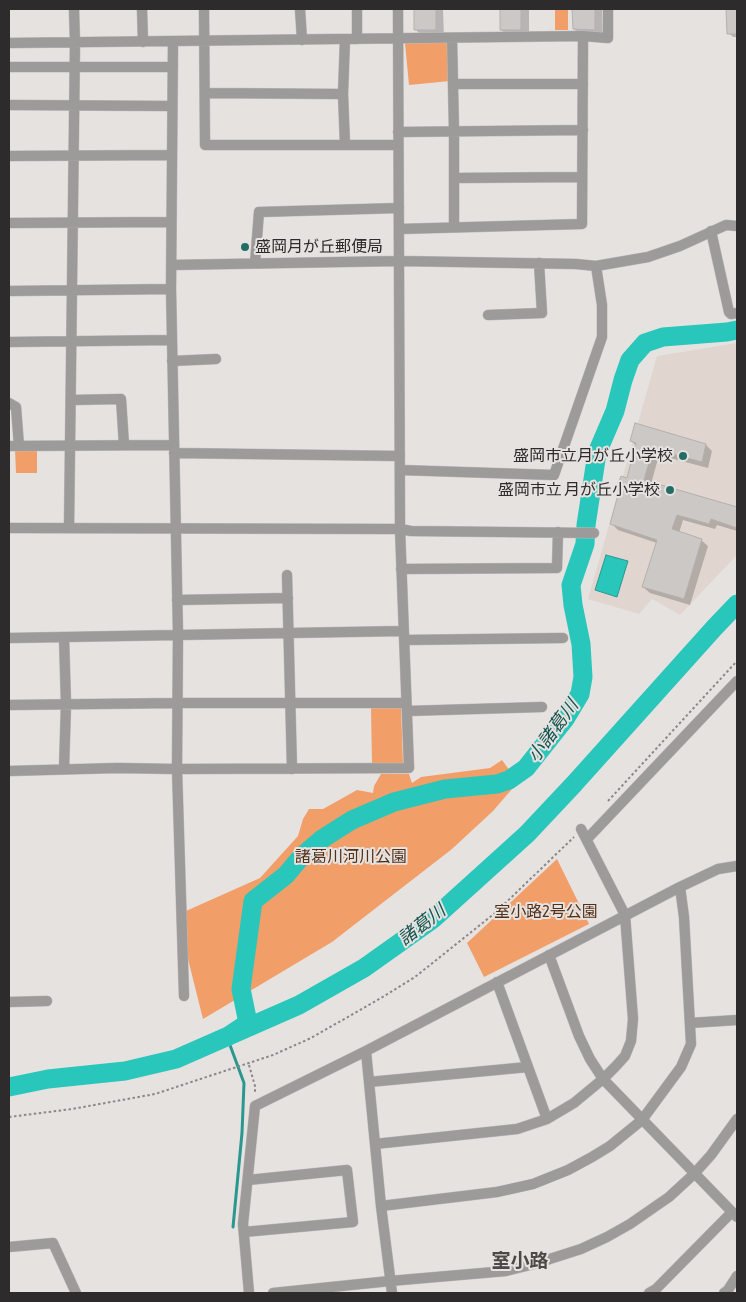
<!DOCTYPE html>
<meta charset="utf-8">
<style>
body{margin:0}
#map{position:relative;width:746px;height:1302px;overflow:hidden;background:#e6e2e0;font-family:"Asap Condensed",sans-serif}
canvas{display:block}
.frame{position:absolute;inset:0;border:10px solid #2d2b2b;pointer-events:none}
</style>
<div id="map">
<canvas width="746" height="1302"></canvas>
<div class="frame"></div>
</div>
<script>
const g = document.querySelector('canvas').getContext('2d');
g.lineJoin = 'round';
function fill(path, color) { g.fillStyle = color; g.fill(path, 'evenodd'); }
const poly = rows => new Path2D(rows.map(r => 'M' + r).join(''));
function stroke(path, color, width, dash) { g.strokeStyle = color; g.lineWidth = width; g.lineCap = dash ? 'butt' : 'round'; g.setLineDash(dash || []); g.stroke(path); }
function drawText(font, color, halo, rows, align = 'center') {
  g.font = font + ' "Asap Condensed","Noto Sans JP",sans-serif'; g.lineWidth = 4; g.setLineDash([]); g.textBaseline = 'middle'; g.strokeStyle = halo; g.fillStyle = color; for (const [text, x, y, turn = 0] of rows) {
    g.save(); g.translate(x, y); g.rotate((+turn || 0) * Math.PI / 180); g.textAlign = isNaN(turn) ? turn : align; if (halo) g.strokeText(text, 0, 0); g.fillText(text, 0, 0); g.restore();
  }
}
fill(poly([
 [737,343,737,555,680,615,652,599,639,614,588,599,657,356]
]), '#e0d6cf');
fill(poly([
 [555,9,568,9,568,30,555,30],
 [448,41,450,81,409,85,405,43],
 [37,448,37,473,16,473,15,449],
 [401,707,403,764,372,764,371,708],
 [502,760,518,782,493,811,452,849,332,942,203,1019,177,915,260,878,298,836,303,819,309,809,323,809,357,790,373,793,374,786,381,774,409,774,412,783,421,777,490,768],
 [557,859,589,924,484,977,467,943]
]), '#f19e68');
const water = poly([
 [606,555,628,561,617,597,595,590,606,555]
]);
fill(water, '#29c6bb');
stroke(water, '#2a9890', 1);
fill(poly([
 [416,9,443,9,444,38,424,38,416,30],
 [501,9,529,9,529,38,510,38,501,30],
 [574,9,602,9,603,38,582,37,574,29],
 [728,9,737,9,737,37,733,37,729,33],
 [631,441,706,445,712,451,708,468,659,455,651,484,737,508,737,531,717,525,715,529,683,520,679,533,701,540,708,546,690,605,650,593,643,587,657,543,618,530,612,524,620,493,618,490,628,480,637,446]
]), '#0003');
stroke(poly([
 [227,1037,244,1083,242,1133,233,1227]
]), '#2a9890', 3);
stroke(poly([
 [227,1037,248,1023,241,989,253,901,286,875,301,857,322,839,352,820,394,802,445,789,497,784,509,780,526,768,565,719,580,694,583,677,581,644,573,605,571,585,585,544,586,525,597,453,615,411,623,380,630,360,645,343,663,337,727,332,737,330],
 [9,1087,48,1079,125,1071,176,1059,299,1005,364,968,433,919,527,834,574,784,715,627,737,604]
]), '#29c6bb', 19);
const building = poly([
 [414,9,436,9,436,30,414,30,414,9],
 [500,9,521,9,521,30,500,30,500,9],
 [572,9,595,9,595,30,573,29,572,9],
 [726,9,737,9,737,34,727,34,726,9],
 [635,423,706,444,702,462,653,449,644,480,737,507,737,528,711,519,709,524,677,515,672,529,702,539,684,599,642,587,657,540,610,524,619,491,616,490,621,476,627,478,636,443,630,441,635,423]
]);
fill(building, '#ccc8c6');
stroke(building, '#b4b0ae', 1);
const minor = poly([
 [142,9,143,42],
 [204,9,205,145,398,145],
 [300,9,302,40],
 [357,9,357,39],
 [452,38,454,131,454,227],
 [173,41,171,289,178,634,177,769,184,996],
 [9,43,583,36,608,38,608,9],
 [9,67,173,67],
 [453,84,583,84],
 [205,93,343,94,345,39],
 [343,94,345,145],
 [9,105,172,106],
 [398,132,583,130],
 [9,156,172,155],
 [454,178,582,177],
 [9,223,171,222],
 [399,229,582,224,583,36],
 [711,231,729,312,731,314,737,313],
 [255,263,259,212,399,208],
 [171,265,399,261,576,264,596,266,648,257,680,246,726,225,737,226],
 [9,291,171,289],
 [488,315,542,313,539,263],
 [9,342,172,340],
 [172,361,216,359],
 [71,400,121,399,124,445],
 [9,403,16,407,19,446],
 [9,446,174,445],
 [174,453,400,456],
 [400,470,554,475,602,337,602,305,596,266],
 [9,528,400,529,411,531,594,533],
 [69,528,75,43,74,9],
 [401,569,557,568,558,532],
 [287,575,292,769],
 [177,600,288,598],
 [9,638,403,631],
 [404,640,563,638],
 [9,705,178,703,406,703],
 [407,711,542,707],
 [64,769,66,704,64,637],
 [9,771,117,768,177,769,409,768,400,529,398,9],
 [587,839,737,681],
 [549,955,579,1036,590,1059,603,1079,737,1217],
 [9,1002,47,1001],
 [690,1023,737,1020],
 [366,1051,381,1206,392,1293],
 [528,1067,547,1119],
 [369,1082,528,1067,497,982],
 [375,1144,517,1129,547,1119,574,1103,603,1079,616,1066,625,1056,631,1041,633,1019,625,915,581,829],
 [381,1206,497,1192,533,1184,568,1170,592,1157,610,1146,642,1120,681,1067,691,1044,684,917,680,887],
 [244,1232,353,1222,347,1170,248,1180],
 [9,1247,53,1243,76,1293],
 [249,1293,243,1224,255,1106,366,1051,680,887,718,869,737,866],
 [273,1293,390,1281,506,1271,534,1264,581,1249,607,1237,630,1224,669,1197,694,1174,711,1155,737,1119],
 [649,1293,656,1289,732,1212],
 [724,1293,728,1290,737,1276]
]);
stroke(minor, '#c1bdbc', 11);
stroke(poly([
 [608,801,737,661],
 [249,1065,255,1086,255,1094],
 [9,1117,72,1109,155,1094,273,1055,311,1038,381,998,415,977,495,913,574,837]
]), '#8a8786', 2, [2.5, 2.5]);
stroke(minor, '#9c9b9a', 10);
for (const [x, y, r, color] of [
 [245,247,5,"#246d67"],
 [683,456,5,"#246d67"],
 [670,490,5,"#246d67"]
]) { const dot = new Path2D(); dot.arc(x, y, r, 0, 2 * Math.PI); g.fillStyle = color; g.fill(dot); stroke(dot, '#e6e2e0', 2); }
drawText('16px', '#2d2b2b', '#e6e2e0', [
 ["盛岡月が丘郵便局",255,247,"left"],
 ["盛岡市立月が丘小学校",673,456],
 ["盛岡市立 月が丘小学校",660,490]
], 'right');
drawText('16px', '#533119', '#e6e2e0', [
 ["諸葛川河川公園",351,857],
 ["室小路2号公園",546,912]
]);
drawText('italic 18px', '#15534e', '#e6e2e0', [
 ["小諸葛川",553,731,-54],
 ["諸葛川",422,925,-38]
]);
drawText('bold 19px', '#4d4947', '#e6e2e0', [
 ["室小路",520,1261]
]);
</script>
